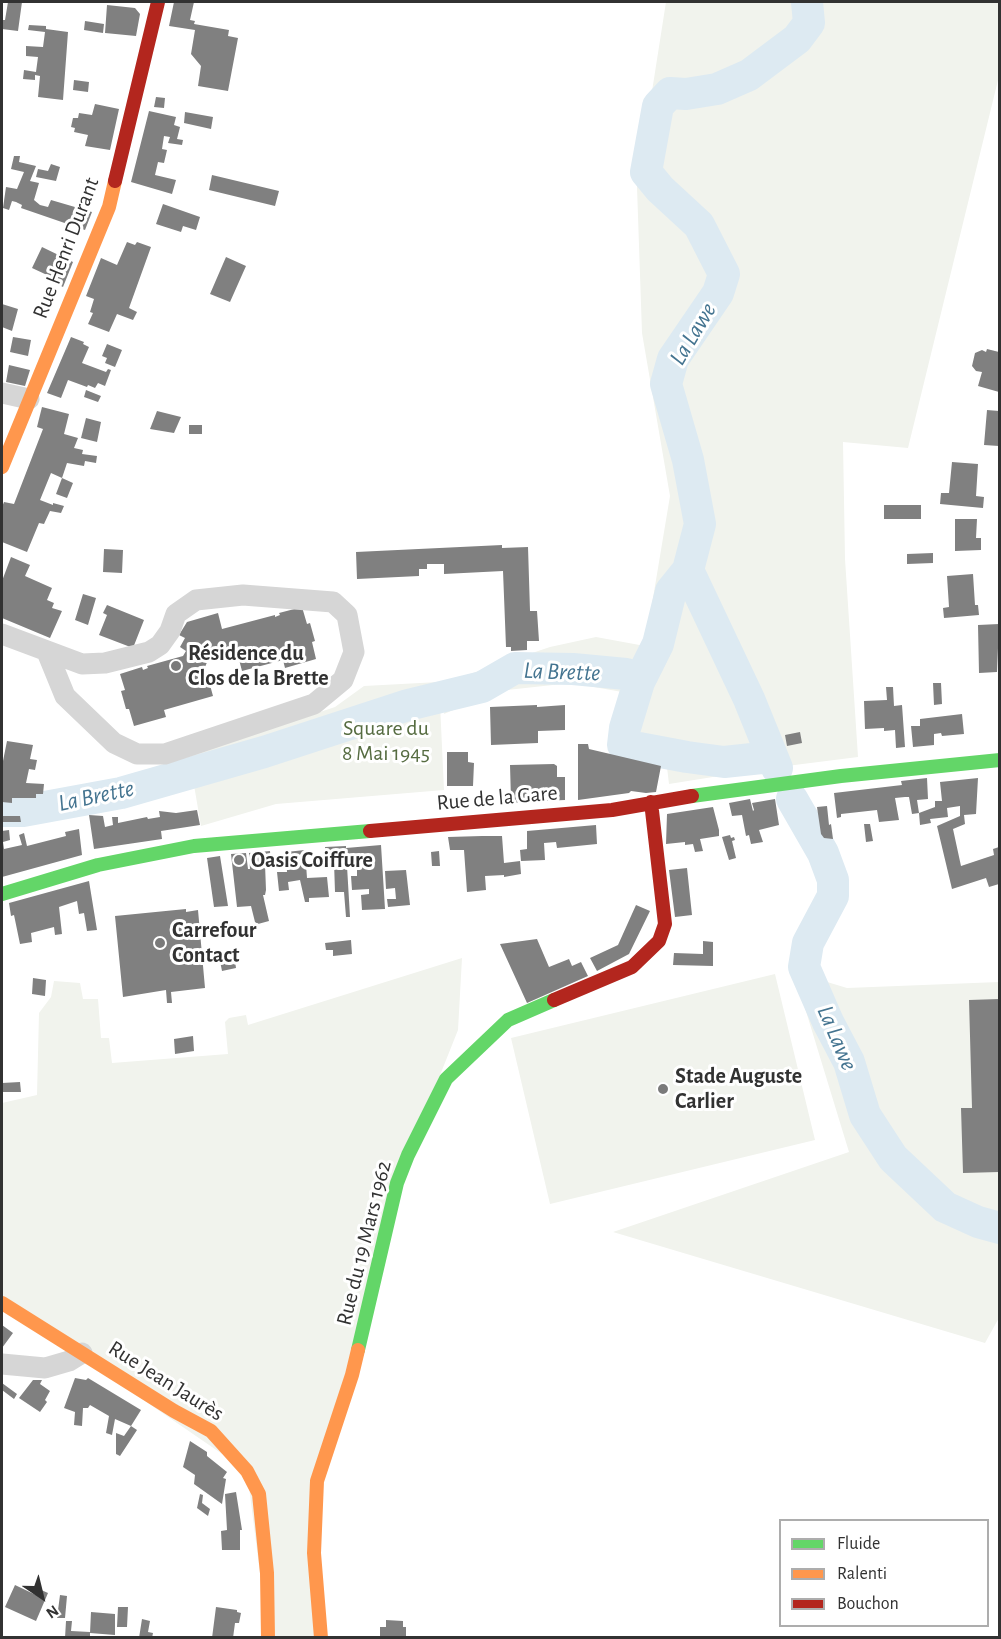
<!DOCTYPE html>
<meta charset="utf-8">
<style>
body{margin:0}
#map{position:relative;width:1001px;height:1639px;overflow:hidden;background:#fff;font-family:"Alegreya Sans",sans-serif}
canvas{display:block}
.frame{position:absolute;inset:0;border:3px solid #323232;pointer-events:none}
.legend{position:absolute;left:779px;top:1519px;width:210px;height:108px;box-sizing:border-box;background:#fff;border:2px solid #adadad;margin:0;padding:8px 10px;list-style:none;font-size:18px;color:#323232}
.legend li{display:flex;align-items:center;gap:12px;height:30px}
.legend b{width:30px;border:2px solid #adadad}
.north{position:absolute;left:12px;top:1567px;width:60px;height:60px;-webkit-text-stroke:4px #fff;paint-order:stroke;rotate:145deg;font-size:16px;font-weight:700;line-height:24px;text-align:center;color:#323232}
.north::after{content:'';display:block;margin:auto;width:21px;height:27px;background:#323232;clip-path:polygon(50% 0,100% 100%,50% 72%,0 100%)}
</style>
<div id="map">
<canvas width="1001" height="1639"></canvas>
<div class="frame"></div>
<ul class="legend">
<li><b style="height:8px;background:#63d668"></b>Fluide</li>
<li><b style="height:8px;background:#ff974d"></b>Ralenti</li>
<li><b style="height:8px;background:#b3261e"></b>Bouchon</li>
</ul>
<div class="north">N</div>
</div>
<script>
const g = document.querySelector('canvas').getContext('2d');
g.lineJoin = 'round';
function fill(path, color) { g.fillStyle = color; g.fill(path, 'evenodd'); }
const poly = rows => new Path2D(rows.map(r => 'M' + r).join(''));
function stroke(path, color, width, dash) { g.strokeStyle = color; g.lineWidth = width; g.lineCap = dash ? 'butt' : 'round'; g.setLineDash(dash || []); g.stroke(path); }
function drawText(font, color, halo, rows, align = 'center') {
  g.font = font + ' "Alegreya Sans",sans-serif'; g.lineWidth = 6; g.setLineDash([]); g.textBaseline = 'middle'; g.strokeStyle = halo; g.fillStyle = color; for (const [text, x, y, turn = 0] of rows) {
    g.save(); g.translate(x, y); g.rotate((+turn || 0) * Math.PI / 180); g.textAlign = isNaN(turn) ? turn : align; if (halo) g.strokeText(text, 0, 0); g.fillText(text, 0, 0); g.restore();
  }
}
fill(poly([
 [666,2,999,2,999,76,908,448,843,442,845,559,858,757,763,769,669,784,666,759,615,749,628,693,571,683,498,691,444,714,449,681,550,647,596,637,645,646,670,496,642,333,637,187],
 [439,682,444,790,276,804,201,826,189,756,335,707,364,686],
 [462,958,458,1030,397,1183,317,1481,321,1637,268,1637,247,1471,2,1303,2,1103,37,1095,39,1013,51,997,54,981,80,983,83,999,98,999,101,1038,109,1038,112,1063,228,1054,225,1022,229,1018,246,1015,248,1025],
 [794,972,847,988,999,982,1000,1316,985,1343,613,1232,849,1152],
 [775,974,815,1140,550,1204,511,1038]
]), '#f1f3ed');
stroke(poly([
 [639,682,658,644,671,591,688,570],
 [777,768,749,699,688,570,700,524,688,460,666,384,673,359,718,293,724,274,699,225,660,189,646,172,658,106,670,93,686,94,717,89,749,75,797,39,809,23,807,2],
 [792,799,823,853,833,880,833,896,808,943,804,967,828,1022,849,1062,865,1115,893,1158,945,1207,978,1222,1000,1228],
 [2,811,23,811,121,793,264,752,408,705,482,687,515,668,573,669,626,674,639,682,625,728,623,745,687,757,724,762,771,757]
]), '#ddeaf2', 32);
fill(poly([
 [8,2,22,2,18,31,2,29,2,20,5,20],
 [174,2,194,2,190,20,195,21,194,24,229,30,228,36,238,38,228,91,198,86,201,66,191,54,195,30,169,26],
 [107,5,135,8,140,14,136,36,105,33],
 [85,21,104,24,103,33,84,30],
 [29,25,46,26,46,29,68,32,63,100,38,97,40,76,35,75,35,80,23,79,24,70,36,72,38,57,26,56,26,46,43,47,45,32,28,30],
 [74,80,89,82,88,92,73,90],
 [156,97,165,98,164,108,154,107],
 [95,104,119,109,110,150,85,146,88,135,74,132,75,128,71,127,73,118,78,118,79,113,92,115],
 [149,111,176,117,174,125,180,127,177,139,183,140,182,145,168,143,170,137,164,136,162,149,167,150,164,163,158,162,155,175,176,180,172,194,131,182],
 [185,112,213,117,211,129,184,123],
 [14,156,20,156,19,162,36,166,30,181,39,183,34,200,40,205,48,207,51,200,92,212,85,230,21,208,22,205,16,202,12,201,9,210,3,208,6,187,17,189,24,172,11,169],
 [51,164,60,167,56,181,36,177,38,169,48,171],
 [212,175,279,191,275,206,209,190],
 [163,204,200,217,196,230,183,226,181,232,156,224],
 [127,242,135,245,137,242,151,247,129,308,137,312,133,320,117,314,109,332,88,324,93,313,90,312,94,299,86,296,101,258,117,265],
 [42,247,73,262,63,287,59,285,60,281,32,268],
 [226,257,246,266,230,302,210,294],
 [2,304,18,309,12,331,2,327],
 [13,337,31,340,28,356,10,352],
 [71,337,84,342,83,344,89,347,82,363,106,372,108,369,111,370,105,386,98,383,95,388,88,385,87,387,68,380,61,398,47,393],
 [107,344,122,350,115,367,105,363,107,358,102,356],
 [987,349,999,352,999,392,978,386,982,372,976,371,972,366,975,353,982,350,986,352],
 [9,365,30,370,25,386,6,382],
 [86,390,101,396,98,402,84,397],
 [42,407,69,414,64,434,78,438,74,448,83,450,82,454,97,456,96,463,85,461,84,466,67,463,62,478,73,483,67,498,56,494,62,478,51,473,40,500,53,505,53,503,64,506,61,513,50,511,44,524,39,523,27,552,2,542,2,507,4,502,14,504,43,429,37,427],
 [987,410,999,411,999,446,984,445],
 [157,411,181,417,174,433,150,429],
 [86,418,101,422,97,442,81,438],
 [189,425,202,425,202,434,189,434],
 [952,462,978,464,976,496,984,497,983,508,940,504,941,493,949,493],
 [884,505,921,505,921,519,884,519],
 [955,519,977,519,976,538,981,538,981,550,955,551],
 [502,545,502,548,528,547,530,611,537,611,539,641,527,641,527,650,511,651,511,647,506,647,503,571,444,574,444,564,427,564,427,569,419,569,419,576,357,579,356,552],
 [104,549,123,550,122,573,103,572],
 [933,553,933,563,907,564,907,554],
 [11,557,30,565,25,576,52,588,47,600,54,603,52,608,62,611,50,638,2,618,2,581],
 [973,574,975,605,978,605,979,615,944,618,943,608,949,607,947,576],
 [83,594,96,598,88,625,75,620],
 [107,605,144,620,133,648,99,635,107,615,103,613],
 [302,607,307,624,310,623,315,641,312,642,316,659,285,668,283,660,242,671,237,652,208,660,205,667,213,696,164,710,166,717,134,726,129,709,126,709,121,691,125,690,120,674,142,667,143,670,148,668,147,666,183,656,186,651,180,647,185,638,179,635,187,622,218,613,222,629,275,615,275,617,280,615,279,613],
 [999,624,997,672,979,673,978,625],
 [933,683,941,683,942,704,934,705],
 [886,687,893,687,894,706,902,705,905,747,896,748,895,730,884,731,884,728,865,729,864,701,887,700],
 [537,705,537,707,565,705,565,730,538,731,538,743,491,745,490,707],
 [962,714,964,734,942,736,941,733,934,734,934,745,913,747,911,726,920,726,920,719],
 [800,732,802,743,787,746,785,735],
 [7,741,33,745,30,759,37,760,35,770,29,769,26,783,44,784,43,794,36,794,36,798,12,798,12,803,2,802,2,766],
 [578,744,588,744,589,749,661,766,656,792,646,793,631,791,629,793,578,800],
 [447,752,468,752,468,762,474,763,473,786,447,786],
 [554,764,557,766,557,777,565,777,565,800,519,802,505,806,505,800,511,800,510,765],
 [927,778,928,799,917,800,919,813,912,814,909,797,905,797,895,798,899,820,879,822,877,810,841,814,841,817,837,818,834,793,902,785,901,781],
 [978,778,976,814,964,815,965,824,953,829,961,866,994,855,993,849,999,847,999,884,989,887,986,878,952,889,937,826,960,816,960,806,947,808,948,817,930,819,931,823,920,825,919,813,935,807,935,801,942,801,940,782],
 [750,799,753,811,754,810,752,803,775,799,779,825,759,830,763,842,751,844,749,835,746,836,742,815,732,816,729,803],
 [827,806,829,825,831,824,833,839,824,838,821,834,817,807],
 [713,807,719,830,719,836,700,839,703,851,695,852,693,844,685,845,685,842,666,844,667,814],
 [197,810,200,825,161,831,162,839,94,849,89,815,103,816,105,827,113,825,112,817,118,817,118,823,147,817,148,819,160,817,159,811,176,813],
 [2,816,20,816,21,822,2,822],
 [864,824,870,824,873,841,866,842],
 [596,825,597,844,557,848,556,842,544,843,545,860,521,861,520,850,527,849,527,831],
 [79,829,82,855,2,877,2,831,9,830,10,840,3,842,4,849,22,845,19,835,24,833,27,846,66,836,65,832],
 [730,835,731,838,734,837,735,840,732,841,736,858,729,860,722,837],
 [482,836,502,836,504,863,520,861,521,874,504,877,504,875,485,876,486,890,467,892,464,850,450,850,448,837],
 [381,845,385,909,362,910,361,895,369,894,369,889,352,890,351,876,357,876,357,865,347,866,350,917,346,917,344,892,335,892,334,862,326,862,325,847,346,846,346,848],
 [305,850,307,878,327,877,329,897,309,898,309,902,305,902,300,880,288,882,289,890,279,891,277,872,287,872,286,852],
 [270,851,271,864,265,864,266,890,265,895,263,895,269,921,258,924,255,922,251,906,237,907,231,854,246,853,248,869,250,869,249,853],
 [439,851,440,866,432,866,431,852],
 [220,856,228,906,214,907,207,858],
 [687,868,692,915,675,917,669,870],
 [406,870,410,905,388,907,387,899,396,899,395,888,386,889,385,871],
 [89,881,97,930,87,931,84,913,79,914,77,901,59,907,62,934,55,935,54,927,31,933,32,942,20,944,14,915,11,916,9,903],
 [636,905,650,911,629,954,597,971,590,958,618,945],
 [186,909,186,912,198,910,205,988,171,992,172,1003,167,1003,166,990,123,997,115,916],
 [537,939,549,967,569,959,572,966,581,962,588,976,527,1003,500,944],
 [351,940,352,954,333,956,333,950,326,950,325,943],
 [703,941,713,942,713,966,673,965,674,953,703,954],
 [234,954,236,968,222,971,219,956],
 [33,978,46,980,45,996,32,994],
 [999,999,999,1172,963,1173,961,1108,972,1108,969,1000],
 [193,1036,194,1051,175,1054,174,1039],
 [20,1082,21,1092,2,1092,2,1083],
 [2,1325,13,1333,2,1348],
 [75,1378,86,1380,88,1378,141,1410,131,1426,115,1419,112,1435,106,1433,109,1416,90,1405,88,1408,83,1408,82,1426,74,1425,75,1412,64,1408],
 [33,1380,42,1380,40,1384,50,1391,45,1400,47,1402,40,1412,19,1398],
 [2,1383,17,1394,14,1399,2,1390],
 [131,1426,137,1430,120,1456,116,1454,116,1433,124,1436],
 [190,1441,207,1452,207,1456,227,1472,223,1478,226,1479,222,1504,194,1484,195,1475,183,1467],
 [236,1492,242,1530,240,1530,240,1550,222,1550,221,1531,227,1530,225,1494],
 [200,1494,203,1495,202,1503,210,1509,208,1516,197,1508],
 [15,1585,36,1595,39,1589,48,1593,36,1621,5,1607],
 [60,1595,67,1596,65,1618,57,1618],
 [118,1607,128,1607,127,1627,117,1627],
 [216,1607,237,1610,237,1612,241,1613,239,1623,235,1623,233,1638,212,1638],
 [91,1612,115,1614,115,1635,90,1633],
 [142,1619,150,1621,148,1632,153,1633,152,1638,139,1638],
 [386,1620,403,1621,403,1627,406,1627,406,1638,380,1638,380,1627,386,1627],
 [66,1621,72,1621,71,1631,90,1632,90,1638,65,1638]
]), '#808080');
stroke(poly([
 [2,393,29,399],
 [2,634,82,664,105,663,149,652,160,645,170,631,176,614,196,600,243,595,333,602,347,615,354,652,343,680,314,704,165,754,137,754,114,743,65,696,47,652],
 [2,1364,45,1368,69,1361,82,1353]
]), '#d6d6d6', 21);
stroke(poly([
 [692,796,841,776,1000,760],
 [2,894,98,865,194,846,370,831],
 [358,1350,397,1183,408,1155,446,1079,508,1020,554,1000]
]), '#63d668', 14);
stroke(poly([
 [2,467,109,207,115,181],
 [2,1303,174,1411,211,1431,247,1471,259,1494,267,1573,268,1638],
 [321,1638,314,1553,317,1481,352,1375,358,1350]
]), '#ff974d', 14);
stroke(poly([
 [115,181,158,2],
 [370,831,612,810,692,796],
 [554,1000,632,967,659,941,665,924,651,802]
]), '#b3261e', 14);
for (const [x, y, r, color] of [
 [176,666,6,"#7a7a7a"],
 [239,860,6,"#7a7a7a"],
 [160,943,6,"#7a7a7a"],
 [663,1089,6,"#7a7a7a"]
]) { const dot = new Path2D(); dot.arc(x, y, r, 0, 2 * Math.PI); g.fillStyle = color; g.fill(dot); stroke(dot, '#fff', 2); }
drawText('22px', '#323232', '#fff', [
 ["Rue Henri Durant",66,248,-69],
 ["Rue de la Gare",497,798,-5],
 ["Rue du 19 Mars 1962",364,1243,-76],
 ["Rue Jean Jaurès",166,1381,32]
]);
drawText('bold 22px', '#323232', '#fff', [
 ["Résidence du",188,653],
 ["Clos de la Brette",188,678],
 ["Oasis Coiffure",251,860],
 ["Carrefour",172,930],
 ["Contact",172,955],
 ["Stade Auguste",675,1076],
 ["Carlier",675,1101]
], 'left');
drawText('22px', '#566c41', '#fff', [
 ["Square du",386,728],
 ["8 Mai 1945",386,753]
]);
drawText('italic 24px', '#447490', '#fff', [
 ["La Lawe",693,334,-59],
 ["La Brette",562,672,2],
 ["La Brette",96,796,-12],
 ["La Lawe",837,1038,67]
]);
</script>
